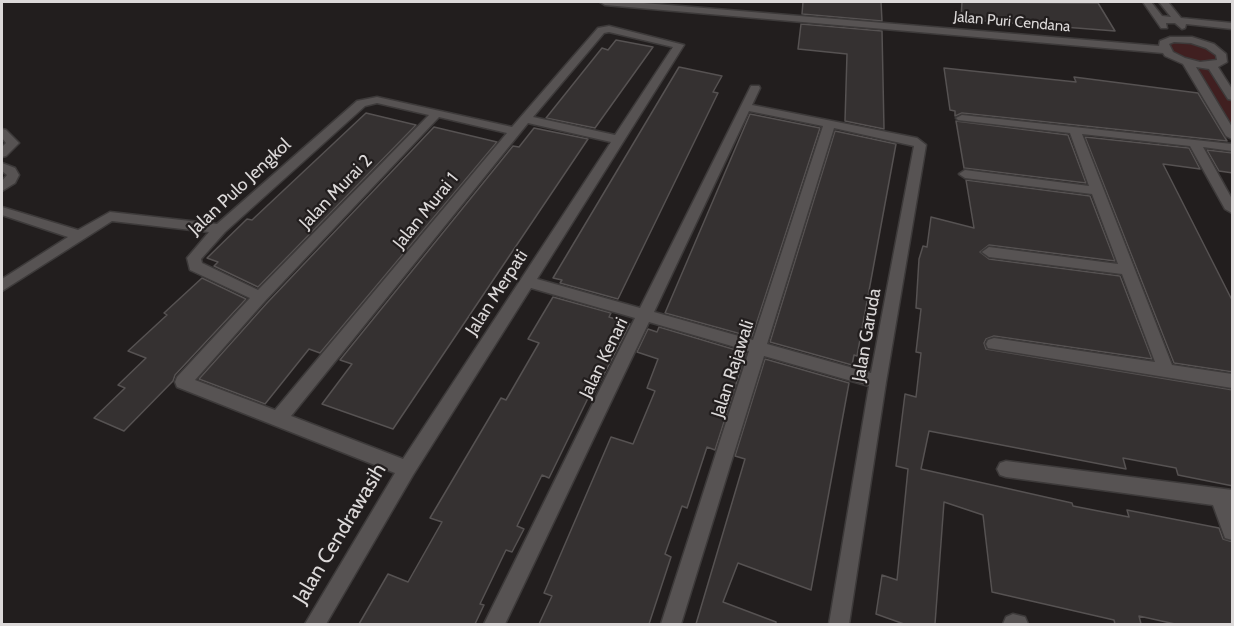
<!DOCTYPE html>
<style>
body{margin:0}
#map{position:relative;width:1234px;height:626px;overflow:hidden;background:#221e1e;font-family:Cabin,sans-serif}
canvas{display:block}
.frame{position:absolute;inset:0;border:3px solid #dcd9d9;pointer-events:none}
</style>
<div id="map">
<canvas width="1234" height="626"></canvas>
<div class="frame"></div>
</div>
<script>
const g = document.querySelector('canvas').getContext('2d');
g.lineJoin = 'round';
function fill(path, color) { g.fillStyle = color; g.fill(path, 'evenodd'); }
const poly = rows => new Path2D(rows.map(r => 'M' + r).join(''));
function stroke(path, color, width, dash) { g.strokeStyle = color; g.lineWidth = width; g.lineCap = dash ? 'butt' : 'round'; g.setLineDash(dash || []); g.stroke(path); }
function drawText(font, color, halo, rows, align = 'center') {
  g.font = font + ' Cabin,sans-serif'; g.lineWidth = 4.5; g.setLineDash([]); g.textBaseline = 'middle'; g.strokeStyle = halo; g.fillStyle = color; for (const [text, x, y, turn = 0] of rows) {
    g.save(); g.translate(x, y); g.rotate((+turn || 0) * Math.PI / 180); g.textAlign = isNaN(turn) ? turn : align; if (halo) g.strokeText(text, 0, 0); g.fillText(text, 0, 0); g.restore();
  }
}
fill(poly([
 [1168,41,1201,43,1223,58,1212,66,1232,97,1232,136,1188,63,1181,60,1164,43]
]), '#401f20');
const building = poly([
 [803,2,881,2,882,21,802,14,803,2],
 [962,2,1098,3,1115,31,961,19,962,2],
 [801,24,882,31,884,129,845,121,847,54,798,49,801,24],
 [616,40,653,47,595,128,546,118,602,48,608,50,616,40],
 [679,67,722,76,713,92,718,93,618,299,560,283,562,280,553,278,679,67],
 [944,68,1076,82,1074,77,1198,93,1227,141,962,113,955,116,955,111,950,110,944,68],
 [366,113,416,125,258,287,214,266,218,262,207,258,247,219,252,220,366,113],
 [750,114,820,128,752,337,665,313,750,114],
 [956,121,1068,135,1086,183,964,168,956,121],
 [434,127,497,142,320,353,309,349,265,404,199,379,267,303,434,127],
 [534,128,588,139,393,429,322,404,352,364,340,360,513,146,519,147,534,128],
 [835,131,896,144,857,356,854,355,852,365,770,342,835,131],
 [1085,137,1189,148,1200,169,1163,164,1233,302,1233,372,1174,363,1085,137],
 [1207,150,1233,153,1233,173,1219,171,1207,150],
 [966,180,1090,196,1115,261,989,245,980,252,989,259,1120,276,1152,359,994,336,986,339,984,343,986,349,1233,390,1233,486,1178,475,1176,468,1123,458,1126,469,929,431,921,469,1072,503,1073,506,1129,517,1127,510,1219,528,1223,539,1233,542,1233,624,1175,624,1139,616,1141,624,1115,624,1114,620,992,592,983,515,944,502,935,624,904,624,876,614,882,575,897,580,908,469,896,466,905,394,916,397,921,353,916,352,921,309,916,308,919,259,923,246,927,247,931,217,974,228,966,180],
 [202,278,246,299,175,375,173,381,124,431,94,418,125,388,118,385,146,358,128,351,167,315,164,313,202,278],
 [553,297,611,313,609,317,630,324,594,394,591,392,549,478,542,475,517,526,524,529,512,552,506,550,480,604,484,605,475,624,359,624,388,574,408,582,442,522,430,518,501,398,506,400,539,343,528,339,553,297],
 [659,327,746,353,715,450,707,447,687,508,682,506,665,554,671,557,649,624,539,624,552,596,544,593,611,437,633,444,655,391,647,388,658,359,637,352,648,329,657,332,659,327],
 [765,359,849,383,811,590,738,563,723,602,776,622,776,624,696,624,745,459,735,456,765,359]
]);
fill(building, '#353131');
stroke(building, '#565252', 1.5);
const minor = poly([
 [600,2,632,2,1159,46,1160,41,1170,37,1192,37,1214,44,1226,54,1227,62,1218,67,1232,89,1232,100,1228,99,1209,69,1196,67,1232,127,1232,139,1226,136,1183,64,1165,56,1163,53,605,5,600,2],
 [1174,42,1191,43,1206,48,1216,55,1217,60,1200,62,1185,58,1173,52,1169,44,1174,42],
 [1143,2,1151,2,1162,16,1171,17,1159,2,1168,2,1181,18,1232,23,1232,29,1186,24,1185,28,1182,29,1175,23,1166,23,1167,28,1161,28,1143,2],
 [609,26,684,45,537,279,640,308,751,86,759,86,760,88,752,105,917,138,926,145,886,382,849,624,829,624,869,386,764,356,681,624,661,624,749,351,649,322,505,624,484,624,635,318,531,288,413,475,326,624,305,624,395,473,177,387,175,382,177,377,250,298,190,270,187,258,209,232,112,221,2,291,2,279,68,237,2,215,2,207,78,230,110,212,217,224,357,101,377,97,512,127,598,28,609,26],
 [609,32,673,47,615,135,533,117,604,33,609,32],
 [377,103,429,115,258,290,202,263,201,259,225,232,365,106,377,103],
 [749,111,823,126,753,340,654,312,749,111],
 [439,117,507,133,275,410,195,380,265,301,439,117],
 [528,123,611,142,403,459,291,416,528,123],
 [834,128,914,146,871,373,767,344,834,128],
 [962,115,1232,144,1232,151,1203,147,1232,199,1232,213,1225,209,1190,146,1082,134,1172,365,1232,374,1232,388,988,348,986,344,988,340,994,338,1155,362,1122,274,989,257,982,252,989,247,1118,264,1092,194,965,178,959,174,965,170,1089,186,1070,133,958,120,956,118,962,115],
 [2,129,6,130,19,143,6,156,2,157,2,147,6,143,2,138,2,129],
 [2,163,15,168,19,175,15,183,2,191,2,181,7,175,2,171,2,163],
 [1006,461,1232,490,1232,540,1225,538,1213,505,1006,477,1000,475,997,469,1000,463,1006,461],
 [1013,614,1025,617,1028,624,1003,624,1006,617,1013,614]
]);
stroke(minor, '#3d3a3a', 3);
fill(minor, '#575353');
drawText('15px', '#dcd9d9', '#221e1e', [
 ["Jalan Puri Cendana",1012,22,5]
]);
drawText('18px', '#dcd9d9', '#221e1e', [
 ["Jalan Pulo Jengkol",240,187,-43],
 ["Jalan Murai 2",336,192,-46],
 ["Jalan Murai 1",426,211,-51],
 ["Jalan Merpati",497,293,-57],
 ["Jalan Garuda",867,335,-80],
 ["Jalan Kenari",604,358,-64],
 ["Jalan Rajawali",733,369,-72]
]);
drawText('21px', '#dcd9d9', '#221e1e', [
 ["Jalan Cendrawasih",340,534,-59]
]);
</script>
